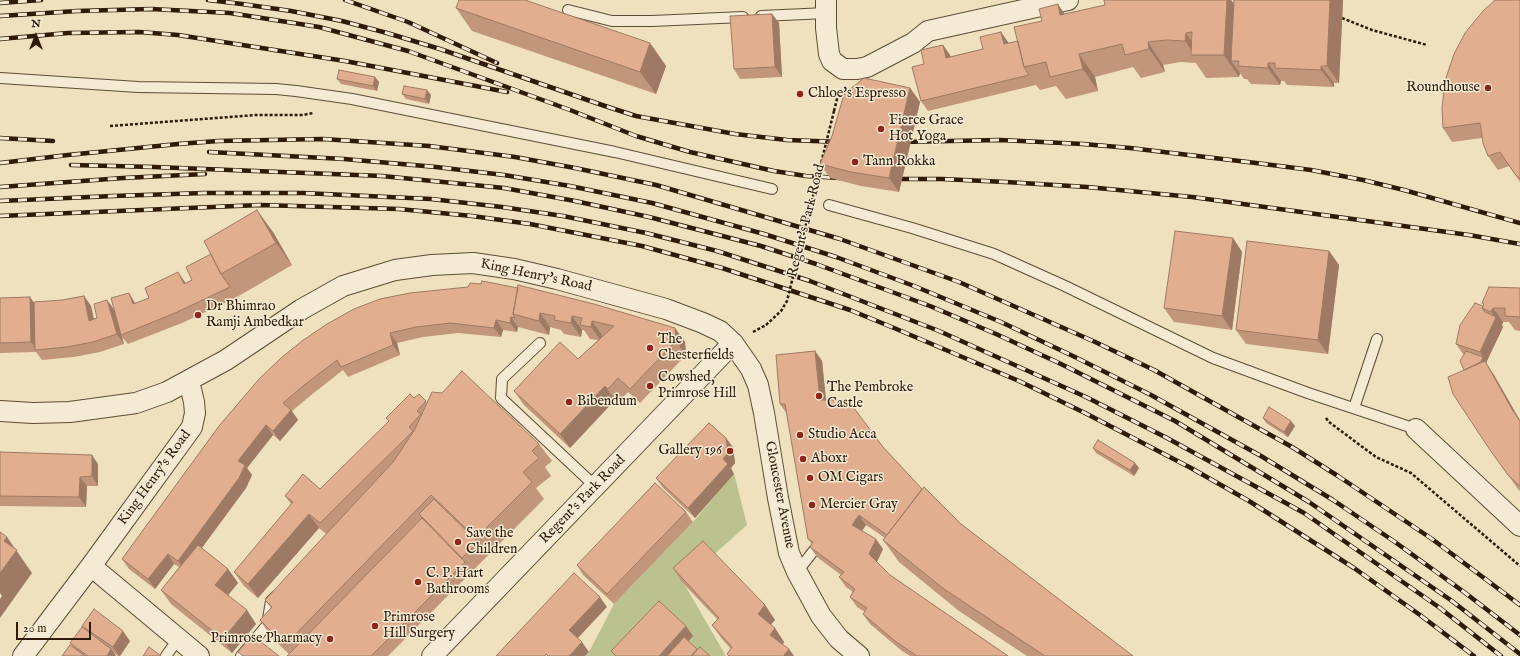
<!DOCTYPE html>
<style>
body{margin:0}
#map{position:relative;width:1520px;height:656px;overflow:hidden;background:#efe0be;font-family:"IM FELL English",serif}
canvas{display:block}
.north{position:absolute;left:16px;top:16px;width:40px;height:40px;-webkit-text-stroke:3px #f5ebd5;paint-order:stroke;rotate:0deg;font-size:11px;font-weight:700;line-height:16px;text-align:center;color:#2e1a06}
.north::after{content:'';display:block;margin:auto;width:14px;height:18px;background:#2e1a06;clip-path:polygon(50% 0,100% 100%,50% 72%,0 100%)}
.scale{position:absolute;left:16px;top:622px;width:75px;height:18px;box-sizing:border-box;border:2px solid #2e1a06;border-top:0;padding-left:5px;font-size:12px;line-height:14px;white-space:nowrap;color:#2e1a06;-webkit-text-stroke:3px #f5ebd5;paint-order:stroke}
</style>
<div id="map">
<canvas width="1520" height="656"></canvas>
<div class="north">N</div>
<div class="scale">20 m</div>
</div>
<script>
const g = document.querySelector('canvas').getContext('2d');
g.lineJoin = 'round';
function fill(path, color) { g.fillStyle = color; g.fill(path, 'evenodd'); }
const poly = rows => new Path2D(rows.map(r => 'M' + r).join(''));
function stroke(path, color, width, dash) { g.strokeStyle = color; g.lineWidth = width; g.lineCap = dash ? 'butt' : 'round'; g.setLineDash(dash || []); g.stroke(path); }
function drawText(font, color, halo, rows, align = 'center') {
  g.font = font + ' "IM FELL English",serif'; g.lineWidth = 3; g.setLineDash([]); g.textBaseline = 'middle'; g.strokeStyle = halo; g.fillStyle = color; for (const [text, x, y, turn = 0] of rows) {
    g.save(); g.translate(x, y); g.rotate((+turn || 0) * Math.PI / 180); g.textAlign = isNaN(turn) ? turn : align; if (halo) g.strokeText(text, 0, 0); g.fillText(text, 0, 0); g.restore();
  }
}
fill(poly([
 [734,473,747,525,683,582,726,656,585,656,589,652,614,604,693,522]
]), '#bbc290');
const lane = poly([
 [568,10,612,21,652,21,743,17],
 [761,16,827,13],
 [0,78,138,87,276,89,296,91,352,99,615,152,772,189],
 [829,205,912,228,994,254,1065,286,1213,358,1308,393,1416,429],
 [540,343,502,379,501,398,596,487],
 [1354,408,1377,339],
 [797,572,815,549],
 [166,656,178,639],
 [241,656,267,625,271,601,276,596]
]);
const street = poly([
 [826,0,826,28,829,54,832,61,843,69,857,69,867,67,913,43,928,31,1068,0],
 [0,411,33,413,70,412,136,403,167,392,226,360,302,309,343,286,395,270,432,265,473,263,514,269,557,279,666,309,703,323,720,331,733,343,751,369,758,385,764,413,778,498,789,553,797,572,821,616,839,639,859,656],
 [1416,429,1520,526],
 [91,566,199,656],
 [23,656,91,566,192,427,195,413,194,402,189,381],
 [432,656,733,343]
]);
stroke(lane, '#5e4c34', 12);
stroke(street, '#5e4c34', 22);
stroke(poly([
 [1342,18,1372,30,1427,45],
 [834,111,839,91],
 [110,126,256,115,303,115,313,113],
 [753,332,766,325],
 [1326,418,1329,422,1376,457,1411,473,1520,566]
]), '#2e1a06', 2.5, [3, 2]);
stroke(lane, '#f5ebd5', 10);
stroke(street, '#f5ebd5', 20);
const rail = poly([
 [208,0,242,4,291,11,342,21,387,33,440,49,605,106,636,116,735,134,787,140,841,142],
 [345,0,408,22,497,63],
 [0,3,41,0],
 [0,16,77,11,151,9,230,13,319,27,408,51,570,110,636,136,690,152,774,171,806,176,841,178],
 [0,39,68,33,139,32,178,35,345,61,507,92],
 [0,138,53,141],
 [900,142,1000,140,1083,144,1130,148,1256,163,1311,170,1363,180,1404,190,1520,223],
 [209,152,344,159,436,167,504,175,570,186,652,203,764,234,836,257,914,286,1001,322,1075,357,1151,395,1261,456,1333,500,1395,542,1464,592,1520,635],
 [0,163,68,155,178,144,218,141,323,139,429,146,515,157,575,168,656,185,714,202,840,239,959,282,1093,341,1154,370,1292,447,1338,476,1432,539,1520,605],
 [71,165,154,167,382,176,504,188,575,201,649,217,761,246,816,264,930,306,996,334,1059,363,1175,421,1309,502,1452,601,1520,654],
 [891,179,942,179,1006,182,1087,187,1192,197,1469,235,1520,244],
 [0,187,123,178,205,174],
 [0,201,113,196,204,193,303,193,431,199,502,207,563,216,646,233,717,251,810,281,939,331,1086,397,1167,438,1304,513,1440,608,1501,656],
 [0,216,260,205,399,209,472,216,530,224,642,246,722,268,850,310,894,328,1019,381,1085,413,1191,468,1249,501,1354,568,1420,615,1474,656]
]);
stroke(rail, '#2e1a06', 4.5);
stroke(rail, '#f5ebd5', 3, [9]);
stroke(poly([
 [766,325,781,311,787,301,834,111]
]), '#2e1a06', 2.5, [3, 2]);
fill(poly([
 [1104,0,1231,0,1234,4,1234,0,1343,0,1339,83,1334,83,1334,87,1287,85,1284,81,1281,81,1280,85,1251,84,1247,79,1244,79,1240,73,1239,77,1206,78,1196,63,1181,62,1163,65,1165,72,1141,78,1133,67,1095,77,1098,91,1066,99,1056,86,1040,90,1036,85,928,111,921,101,924,64,943,45,950,55,950,57,983,49,1001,32,1008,43,1018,41,1065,14,1105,5],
 [1520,0,1520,182,1509,166,1498,170,1488,156,1482,138,1452,142,1443,128],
 [456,8,650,43,666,66,656,94,472,31],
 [772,14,779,23,782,77,740,79,734,69],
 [375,77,379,82,377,91,341,84,337,79],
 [910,88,920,102,899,192,861,186,830,178,820,164],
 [402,94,431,95,429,104,406,99],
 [273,232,292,265,237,297,182,323,128,344,122,337,124,344,100,352,74,357,42,360,36,352,0,353,0,298,34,303,62,300,84,296,91,306,94,319,97,318,107,300,114,309,136,303,186,283,192,280],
 [1233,238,1242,252,1232,330,1174,322,1164,308],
 [1329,251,1339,265,1328,354,1246,344,1236,330],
 [1520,288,1520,331,1515,330,1509,322,1503,322,1502,325,1503,327,1486,363,1494,375,1520,420,1520,491,1518,489,1490,450,1464,370,1464,354,1463,354,1456,344,1483,306,1484,305,1482,303],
 [410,293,675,328,685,342,686,355,640,403,628,392,618,403,615,400,570,448,524,405,514,391,578,359,598,340,590,339,584,330,582,330,581,337,564,334,561,330,550,327,549,335,518,327,517,332,503,330,501,337,458,333,423,337,397,343,400,355,348,377,343,370,310,396,292,411,298,420,280,441,273,435,247,468,252,475,246,488,201,548,228,569,238,583,228,595,256,624,232,653,171,604,161,590,179,567,174,564,155,589,129,569,122,559,219,426],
 [815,351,822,361,826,400,883,447,922,489,961,524,1133,656,1027,656,959,611,899,562,883,540,885,538,866,525,862,531,883,549,877,562,890,575,1008,656,910,656,902,651,870,624,863,614,865,612,857,607,850,597,853,592,846,587,839,577,841,575,817,557,810,547,812,544,808,539,787,414,780,404],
 [414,398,426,401,427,403,539,444,552,461,545,467,551,476,536,488,544,499,388,656,287,656,289,654,272,638,260,620,271,608,265,600,326,534,319,528,258,598,244,586,234,572,291,504,285,496,320,489],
 [1263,418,1295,426,1288,437,1266,423],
 [733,447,735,463,731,468,734,474,695,518,663,488,656,478],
 [1093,448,1135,463,1139,468,1134,476,1096,453],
 [0,452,98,464,98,486,87,486,86,507,0,506],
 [686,512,693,522,614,604,583,575,577,565],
 [673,568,765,605,775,620,770,625,784,642,783,645,789,649,794,656,728,656,727,654,731,649,722,639,712,625,718,620,682,582],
 [82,626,130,641,120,656,118,656,114,653,116,656,62,656,73,647,70,643,84,628]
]), '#c2967b');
fill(poly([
 [1227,0,1231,0,1243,18,1239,61,1231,61,1240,73,1239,77,1224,55],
 [1330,0,1343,0,1339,83,1327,66],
 [1058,4,1073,27,1060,15],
 [772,14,779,23,782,77,775,67],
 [1001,32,1008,42,1011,54,1004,44],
 [1186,33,1201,55,1195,55,1185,41],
 [1148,42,1163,65,1165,72,1149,49],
 [650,43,666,66,656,94,640,72],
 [943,45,950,55,953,68,946,58],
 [1079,54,1095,77,1098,91,1083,69],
 [1268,63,1281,81,1280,85,1268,68],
 [1321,66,1334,83,1334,87,1321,70],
 [375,77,379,82,377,91,373,86],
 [910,88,920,102,899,192,889,178],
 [427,90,431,95,429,104,425,99],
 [257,210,273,232,292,265,276,243],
 [1233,238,1242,252,1232,330,1222,316],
 [1329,251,1339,265,1328,354,1318,340],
 [178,272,185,282,190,293,184,284],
 [129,293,135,303,140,314,133,304],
 [84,296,91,306,96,330,89,321],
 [30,297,37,307,37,350,31,342],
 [107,300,114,310,121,335,122,337,124,344,117,334],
 [1493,308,1503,322,1502,325,1503,327,1486,363,1494,375,1520,421,1480,366,1483,357,1480,352,1496,318,1491,312],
 [540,313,550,327,549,335,539,321],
 [572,316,582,330,581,337,571,323],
 [511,317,518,327,517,332,510,323],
 [496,320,503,330,501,337,494,328],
 [592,321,602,335,601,341,591,327],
 [675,328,685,342,686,355,676,341],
 [390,333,397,343,400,355,393,345],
 [815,351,822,361,827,410,820,400],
 [605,386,615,400,570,448,560,434],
 [291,410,298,420,280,441,273,431],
 [1291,421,1295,426,1288,437,1284,432],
 [266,425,273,435,247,468,252,475,246,488,185,571,178,561,238,461],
 [726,438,733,447,735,463,731,468,734,474,695,518,688,508,723,459],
 [92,455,98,464,98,486,92,476],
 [1135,463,1139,468,1134,476,1130,470],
 [80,477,87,486,86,507,79,497],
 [309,514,319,528,258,598,248,584],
 [859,515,866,525,859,535,852,525],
 [7,537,32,573,0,618,0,599,2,596,0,593,0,573,4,541],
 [876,539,883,549,876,564,869,554],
 [168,554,174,564,155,589,148,579],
 [228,569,238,583,225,599,215,585],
 [600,597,607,607,576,640,569,630],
 [765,605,775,620,768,628,758,614],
 [247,610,256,624,232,653,223,639],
 [686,626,693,636,675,656,659,656],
 [775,628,784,642,779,649,770,635],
 [123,631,130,641,120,656,119,656,113,647],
 [582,642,589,652,585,656,569,656],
 [111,649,116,656,107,656],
 [789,649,794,656,785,656,784,655]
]), '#9e7a64');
const building = poly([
 [459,0,525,0,650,43,640,72,456,8,459,0],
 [1104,0,1227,0,1224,55,1191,55,1192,32,1186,33,1185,41,1166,40,1148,42,1149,49,1125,55,1122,44,1079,54,1083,69,1050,77,1046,62,1024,67,1014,27,1042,21,1039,9,1058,4,1060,15,1105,5,1104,0],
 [1234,0,1330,0,1327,66,1321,66,1321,70,1275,68,1275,63,1268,63,1268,68,1238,66,1239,61,1231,61,1234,0],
 [1495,0,1520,0,1520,179,1515,174,1500,152,1488,156,1483,143,1480,123,1443,128,1442,108,1445,81,1454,54,1465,33,1483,11,1495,0],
 [772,14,775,67,734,69,730,16,772,14],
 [1001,32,1004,44,1018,41,1024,67,1029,75,921,101,912,67,924,64,921,50,943,45,946,58,983,49,980,37,1001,32],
 [339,70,375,77,373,86,337,79,339,70],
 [864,78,910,88,889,178,851,172,820,164,832,136,844,94,864,78],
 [404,86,427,90,425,99,402,94,404,86],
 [257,210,276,243,221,274,204,241,257,210],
 [1175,231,1233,238,1222,316,1164,308,1175,231],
 [1247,241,1329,251,1318,340,1236,330,1247,241],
 [211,254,221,274,230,287,175,313,121,335,111,298,129,293,133,304,149,298,145,288,178,272,184,284,192,280,186,267,211,254],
 [482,281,518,288,513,314,515,318,511,317,510,323,496,320,494,328,451,323,416,327,390,333,393,345,341,367,337,360,303,386,283,403,291,410,273,431,266,425,238,461,245,465,239,478,178,561,168,554,148,579,122,559,219,426,259,379,281,358,302,341,327,324,354,309,380,299,410,293,468,287,470,283,481,284,482,281],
 [518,285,594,304,675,328,676,341,630,389,618,378,608,389,605,386,560,434,514,391,560,342,578,359,614,326,592,321,591,327,580,325,582,318,572,316,571,323,554,320,555,316,540,313,539,321,513,314,518,285],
 [1489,287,1520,288,1520,317,1505,316,1505,308,1493,308,1491,312,1482,308,1484,304,1482,303,1489,287],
 [84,296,89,321,97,318,94,304,107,300,117,334,93,342,67,347,35,350,34,302,62,300,84,296],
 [30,297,31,342,0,343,0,298,30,297],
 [1475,303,1483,306,1482,308,1485,312,1496,317,1480,352,1456,344,1460,325,1475,303],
 [815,351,820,400,848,400,883,447,922,489,887,535,859,515,852,525,876,539,869,554,890,575,1008,656,917,656,895,641,863,614,867,608,850,597,855,589,839,577,844,572,810,547,813,542,808,539,785,404,780,404,776,355,815,351],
 [1466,351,1483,357,1481,362,1464,370,1460,361,1466,351],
 [1485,361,1513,411,1520,421,1520,486,1508,475,1490,450,1453,394,1448,377,1485,361],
 [462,371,539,444,532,451,539,458,523,472,532,482,476,538,431,495,285,645,260,620,272,607,265,600,394,461,415,429,432,392,442,393,462,371],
 [410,394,414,398,419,394,426,401,417,411,421,414,409,427,413,431,320,523,309,514,248,584,234,572,293,502,285,496,303,474,320,489,389,421,386,418,410,394],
 [1269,407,1291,421,1284,432,1263,418,1269,407],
 [709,423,726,438,728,453,723,459,728,464,688,508,656,478,709,423],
 [1098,440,1135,463,1130,470,1093,448,1098,440],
 [0,452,92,455,92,476,80,477,79,497,0,496,0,452],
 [655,483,686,512,607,594,577,565,655,483],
 [924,487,961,524,1133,656,1045,656,944,589,883,540,924,487],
 [434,499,478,542,462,558,419,514,434,499],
 [422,518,465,562,371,656,287,656,422,518],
 [0,532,7,537,4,541,17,550,0,573,0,532],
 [703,541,765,605,758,614,775,628,770,635,789,649,784,655,785,656,729,656,727,654,732,647,712,625,719,618,673,568,703,541],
 [198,545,228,569,215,585,247,610,223,639,161,590,198,545],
 [574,573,600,597,569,630,582,642,569,656,548,656,546,654,545,656,496,656,574,573],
 [659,601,686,626,659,656,616,656,611,651,659,601],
 [94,609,123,631,113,647,82,626,94,609],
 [82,627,111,649,107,656,88,656,70,643,82,627],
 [252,635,279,656,243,656,238,652,252,635],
 [684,637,697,649,691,656,667,656,684,637],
 [70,645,85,656,62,656,70,645],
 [149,647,161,656,143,656,149,647],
 [700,647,710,656,692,656,700,647]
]);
fill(building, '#e1af8f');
stroke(building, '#9e7a64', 1);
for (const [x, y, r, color] of [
 [1488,88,4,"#8f2418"],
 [800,94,4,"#8f2418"],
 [881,129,4,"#8f2418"],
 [855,162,4,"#8f2418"],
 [198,315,4,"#8f2418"],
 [650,348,4,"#8f2418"],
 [650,386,4,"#8f2418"],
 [819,396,4,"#8f2418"],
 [569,402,4,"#8f2418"],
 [800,435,4,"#8f2418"],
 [730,451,4,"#8f2418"],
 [803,459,4,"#8f2418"],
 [810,478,4,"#8f2418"],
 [812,505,4,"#8f2418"],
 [458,542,4,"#8f2418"],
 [418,582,4,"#8f2418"],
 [375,626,4,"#8f2418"],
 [330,639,4,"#8f2418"]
]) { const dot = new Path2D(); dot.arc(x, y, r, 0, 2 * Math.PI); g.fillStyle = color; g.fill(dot); stroke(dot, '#f5ebd5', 1.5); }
drawText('14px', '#2e1a06', '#f5ebd5', [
 ["Roundhouse",1480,88,"right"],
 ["Chloe's Espresso",808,94],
 ["Fierce Grace",889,121],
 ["Hot Yoga",889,137],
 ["Tann Rokka",863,162],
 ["Dr Bhimrao",206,307],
 ["Ramji Ambedkar",206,323],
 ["The",658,340],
 ["Chesterfields",658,356],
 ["Cowshed,",658,378],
 ["Primrose Hill",658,394],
 ["The Pembroke",827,388],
 ["Castle",827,404],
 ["Bibendum",577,402],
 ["Studio Acca",808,435],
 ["Gallery 196",722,451,"right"],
 ["Aboxr",811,459],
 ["OM Cigars",818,478],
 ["Mercier Gray",820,505],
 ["Save the",466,534],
 ["Children",466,550],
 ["C. P. Hart",426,574],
 ["Bathrooms",426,590],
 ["Primrose",383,618],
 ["Hill Surgery",383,634],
 ["Primrose Pharmacy",322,639,"right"]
], 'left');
drawText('14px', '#2e1a06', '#f5ebd5', [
 ["Regent's Park Road",807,221,-76],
 ["King Henry's Road",536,276,12],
 ["King Henry's Road",155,478,-54],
 ["Gloucester Avenue",779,495,79],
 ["Regent's Park Road",583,500,-46]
]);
</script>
